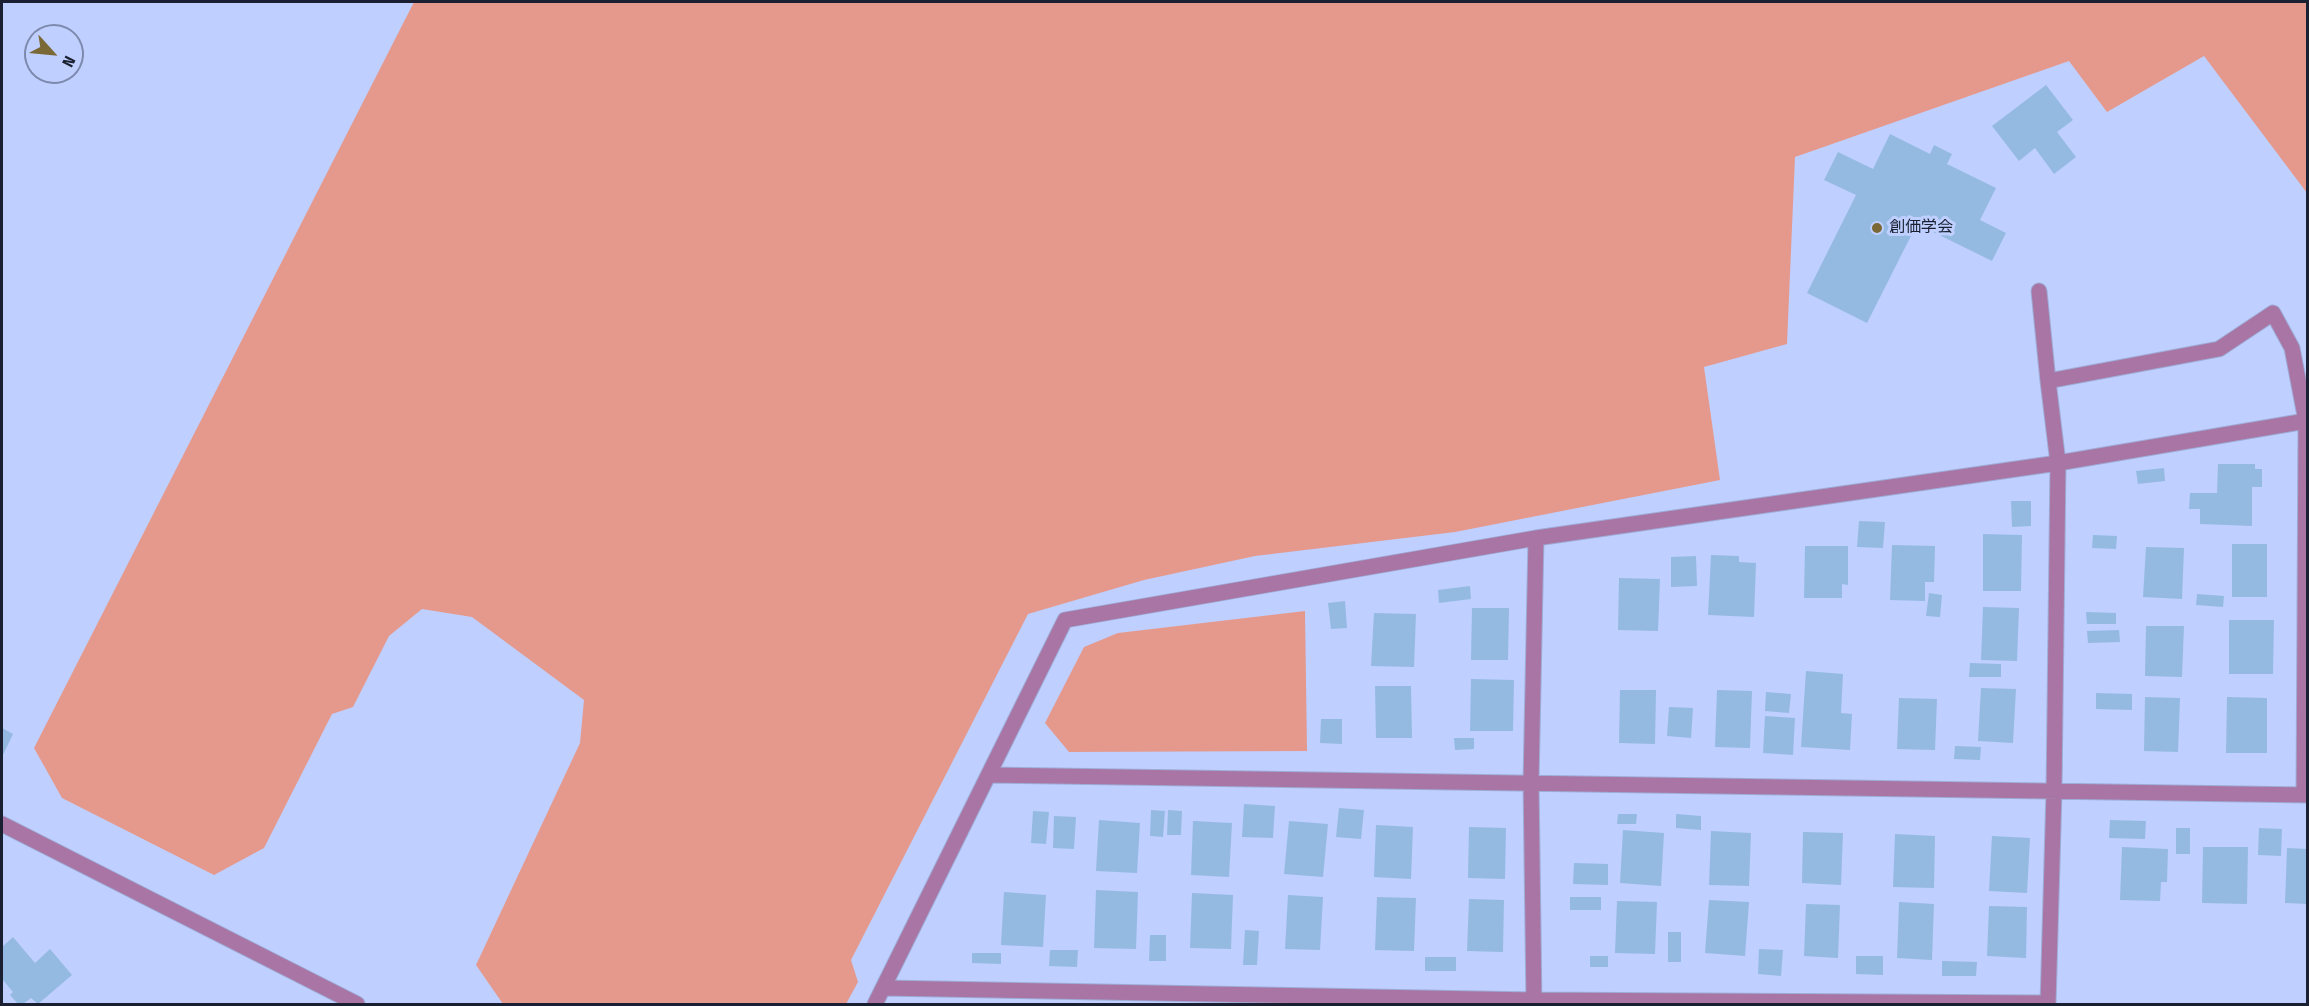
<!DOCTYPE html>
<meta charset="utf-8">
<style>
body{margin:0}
#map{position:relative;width:2309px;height:1006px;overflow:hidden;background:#bfcfff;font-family:"Fira Sans Condensed",sans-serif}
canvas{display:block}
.frame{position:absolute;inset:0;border:3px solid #1a2031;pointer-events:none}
.north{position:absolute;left:24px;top:24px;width:60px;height:60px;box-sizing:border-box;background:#bfcfff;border:2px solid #7d89ad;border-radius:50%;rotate:117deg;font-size:16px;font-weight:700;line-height:24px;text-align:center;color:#1a2031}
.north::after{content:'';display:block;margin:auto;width:21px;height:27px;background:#7a6836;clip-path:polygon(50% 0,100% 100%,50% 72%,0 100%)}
</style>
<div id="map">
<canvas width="2309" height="1006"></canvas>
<div class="frame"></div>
<div class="north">N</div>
</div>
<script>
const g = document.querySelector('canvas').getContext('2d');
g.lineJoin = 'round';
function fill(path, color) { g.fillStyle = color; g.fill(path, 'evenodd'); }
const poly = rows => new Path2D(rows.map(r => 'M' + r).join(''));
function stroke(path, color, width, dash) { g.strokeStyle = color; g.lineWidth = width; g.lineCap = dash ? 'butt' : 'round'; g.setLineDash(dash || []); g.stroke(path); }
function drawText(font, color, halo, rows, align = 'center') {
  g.font = font + ' "Fira Sans Condensed","Noto Sans JP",sans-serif'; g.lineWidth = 6; g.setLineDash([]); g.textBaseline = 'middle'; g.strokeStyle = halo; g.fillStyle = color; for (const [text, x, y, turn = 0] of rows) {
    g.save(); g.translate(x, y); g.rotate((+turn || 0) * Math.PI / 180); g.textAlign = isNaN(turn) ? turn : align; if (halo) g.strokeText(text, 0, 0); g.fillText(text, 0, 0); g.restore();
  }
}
fill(poly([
 [414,2,2307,2,2307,193,2204,56,2107,112,2069,61,1795,157,1787,344,1704,367,1720,480,1455,532,1255,556,1144,580,1028,614,851,960,858,982,846,1004,503,1004,476,965,580,743,584,700,472,617,422,609,389,636,353,707,332,714,264,848,214,875,62,798,34,748],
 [1305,611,1307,751,1069,752,1045,723,1084,647,1118,633]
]), '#e5998c');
fill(poly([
 [2046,85,2073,120,2057,132,2076,157,2054,174,2035,148,2019,161,1992,126],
 [1890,134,1930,154,1934,145,1952,154,1947,164,1996,188,1980,220,2006,233,1992,261,1917,224,1867,323,1807,293,1856,195,1824,180,1838,152,1873,169],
 [2218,464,2255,464,2255,469,2262,469,2262,487,2252,487,2252,526,2200,524,2200,509,2189,509,2190,493,2217,493],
 [2164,468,2165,481,2138,484,2136,471],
 [2011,501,2031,501,2031,526,2012,527],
 [1859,521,1885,522,1883,548,1857,547],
 [1983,534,2022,535,2021,591,1983,591],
 [2093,535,2117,536,2116,549,2092,548],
 [2232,544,2267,544,2267,597,2232,597],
 [1892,545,1935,546,1934,582,1925,582,1925,601,1890,600],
 [1805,546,1848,546,1848,585,1842,584,1842,598,1804,598],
 [2146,547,2184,548,2182,599,2143,597],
 [1711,555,1739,556,1739,562,1756,563,1754,617,1708,615],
 [1696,556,1697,586,1671,587,1671,557],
 [1619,578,1660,579,1658,631,1618,630],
 [1470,586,1471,599,1439,603,1438,590],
 [1929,593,1942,595,1940,617,1926,616],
 [2197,594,2224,596,2223,607,2196,605],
 [1345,601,1347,628,1331,629,1328,603],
 [1983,607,2019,608,2017,661,1981,660],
 [1472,608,1509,608,1508,660,1471,660],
 [2086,612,2116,613,2116,624,2087,624],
 [1374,613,1416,614,1414,667,1371,666],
 [2229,620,2274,620,2273,674,2229,674],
 [2146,626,2184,626,2182,677,2145,676],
 [2119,630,2120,642,2088,643,2087,631],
 [1970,663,2001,664,2001,677,1969,677],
 [1806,671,1843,674,1841,713,1852,714,1850,750,1801,747],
 [1471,679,1514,680,1513,731,1470,731],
 [1375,686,1411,686,1412,738,1376,738],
 [1981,688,2016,689,2013,743,1978,741],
 [1620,690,1656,690,1655,744,1619,743],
 [1717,690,1752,691,1750,748,1715,747],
 [1766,692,1791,694,1789,713,1765,711],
 [2096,693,2132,694,2132,710,2096,709],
 [2145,697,2180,698,2178,752,2144,751],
 [2227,697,2267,698,2267,753,2226,753],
 [1899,698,1937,699,1935,750,1897,749],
 [1669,707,1693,708,1691,738,1667,736],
 [1765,716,1795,718,1793,755,1763,753],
 [1321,719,1342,719,1342,744,1320,743],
 [2,728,13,734,2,757],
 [1454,738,1474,738,1474,749,1455,750],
 [1955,746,1981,747,1980,760,1954,759],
 [1244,804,1275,806,1273,838,1242,837],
 [1339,808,1364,810,1361,839,1336,837],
 [1151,810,1165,811,1163,837,1150,836],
 [1168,810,1182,811,1181,835,1167,835],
 [1033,811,1049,812,1046,844,1031,843],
 [1618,814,1637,814,1636,824,1617,824],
 [1676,814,1701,816,1701,830,1676,828],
 [1054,816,1076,817,1074,849,1053,848],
 [1099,820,1140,823,1137,873,1096,871],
 [2110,820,2146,821,2145,839,2109,838],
 [1193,821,1232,823,1229,877,1191,875],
 [1289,821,1328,824,1323,877,1284,874],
 [1376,825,1413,827,1411,879,1374,877],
 [1469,827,1506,828,1505,879,1468,878],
 [2176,828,2190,828,2190,854,2176,854],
 [2259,828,2282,829,2281,856,2258,855],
 [1623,830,1664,833,1661,886,1620,883],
 [1711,831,1751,833,1749,886,1709,885],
 [1803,832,1843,833,1841,885,1802,883],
 [1895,834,1935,836,1934,888,1893,887],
 [1992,836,2030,838,2027,893,1989,891],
 [2122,847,2168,849,2167,882,2161,882,2160,901,2120,900],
 [2203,847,2248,847,2247,904,2202,903],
 [2287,848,2308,849,2308,904,2285,903],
 [1574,863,1608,864,1608,885,1573,884],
 [1096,890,1138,892,1136,949,1094,948],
 [1004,892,1046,895,1043,947,1001,945],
 [1192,893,1233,895,1231,949,1190,948],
 [1288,895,1323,897,1320,950,1285,949],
 [1377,897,1416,898,1414,951,1375,950],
 [1570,897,1601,897,1601,910,1570,910],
 [1469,899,1504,900,1503,952,1467,951],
 [1709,900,1749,902,1745,956,1705,953],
 [1617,901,1657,902,1655,954,1615,953],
 [1899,902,1934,904,1932,960,1897,958],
 [1806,904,1840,905,1838,958,1804,956],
 [1989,906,2027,907,2026,958,1987,956],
 [1245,930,1259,931,1257,965,1243,965],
 [1668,932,1681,932,1681,962,1668,962],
 [1150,935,1166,935,1166,961,1149,961],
 [13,937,35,963,50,949,72,975,38,1004,31,998,23,1004,18,1004,10,995,13,992,2,979,2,947],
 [1759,949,1783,950,1781,976,1758,974],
 [1050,950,1078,950,1077,967,1049,966],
 [972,953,1001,953,1001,964,972,963],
 [1590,956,1608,956,1608,967,1590,967],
 [1856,956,1883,956,1883,975,1856,974],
 [1425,957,1456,957,1456,971,1425,971],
 [1942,961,1977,962,1976,976,1942,976]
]), '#95bae1');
const lane = poly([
 [2039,291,2048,381],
 [2058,463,2048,381,2219,349,2273,313,2292,348,2306,421]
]);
const street = poly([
 [989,775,2308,795],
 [2,824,357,1004],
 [883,988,1534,1000,2048,1003],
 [875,1004,1065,620,1536,538,2058,463,2306,421,2304,794],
 [1534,1004,1531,782,1536,538],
 [2048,1004,2054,791,2058,463]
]);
stroke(lane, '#9eacd6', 17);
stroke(street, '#9eacd6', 17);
stroke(lane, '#a975a4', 15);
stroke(street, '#a975a4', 15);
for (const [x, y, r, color] of [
 [1877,228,6,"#7a6836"]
]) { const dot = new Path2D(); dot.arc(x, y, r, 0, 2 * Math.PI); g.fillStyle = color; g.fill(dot); stroke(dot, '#bfcfff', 2); }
drawText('16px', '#1a2031', '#bfcfff', [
 ["創価学会",1889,228]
], 'left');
</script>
